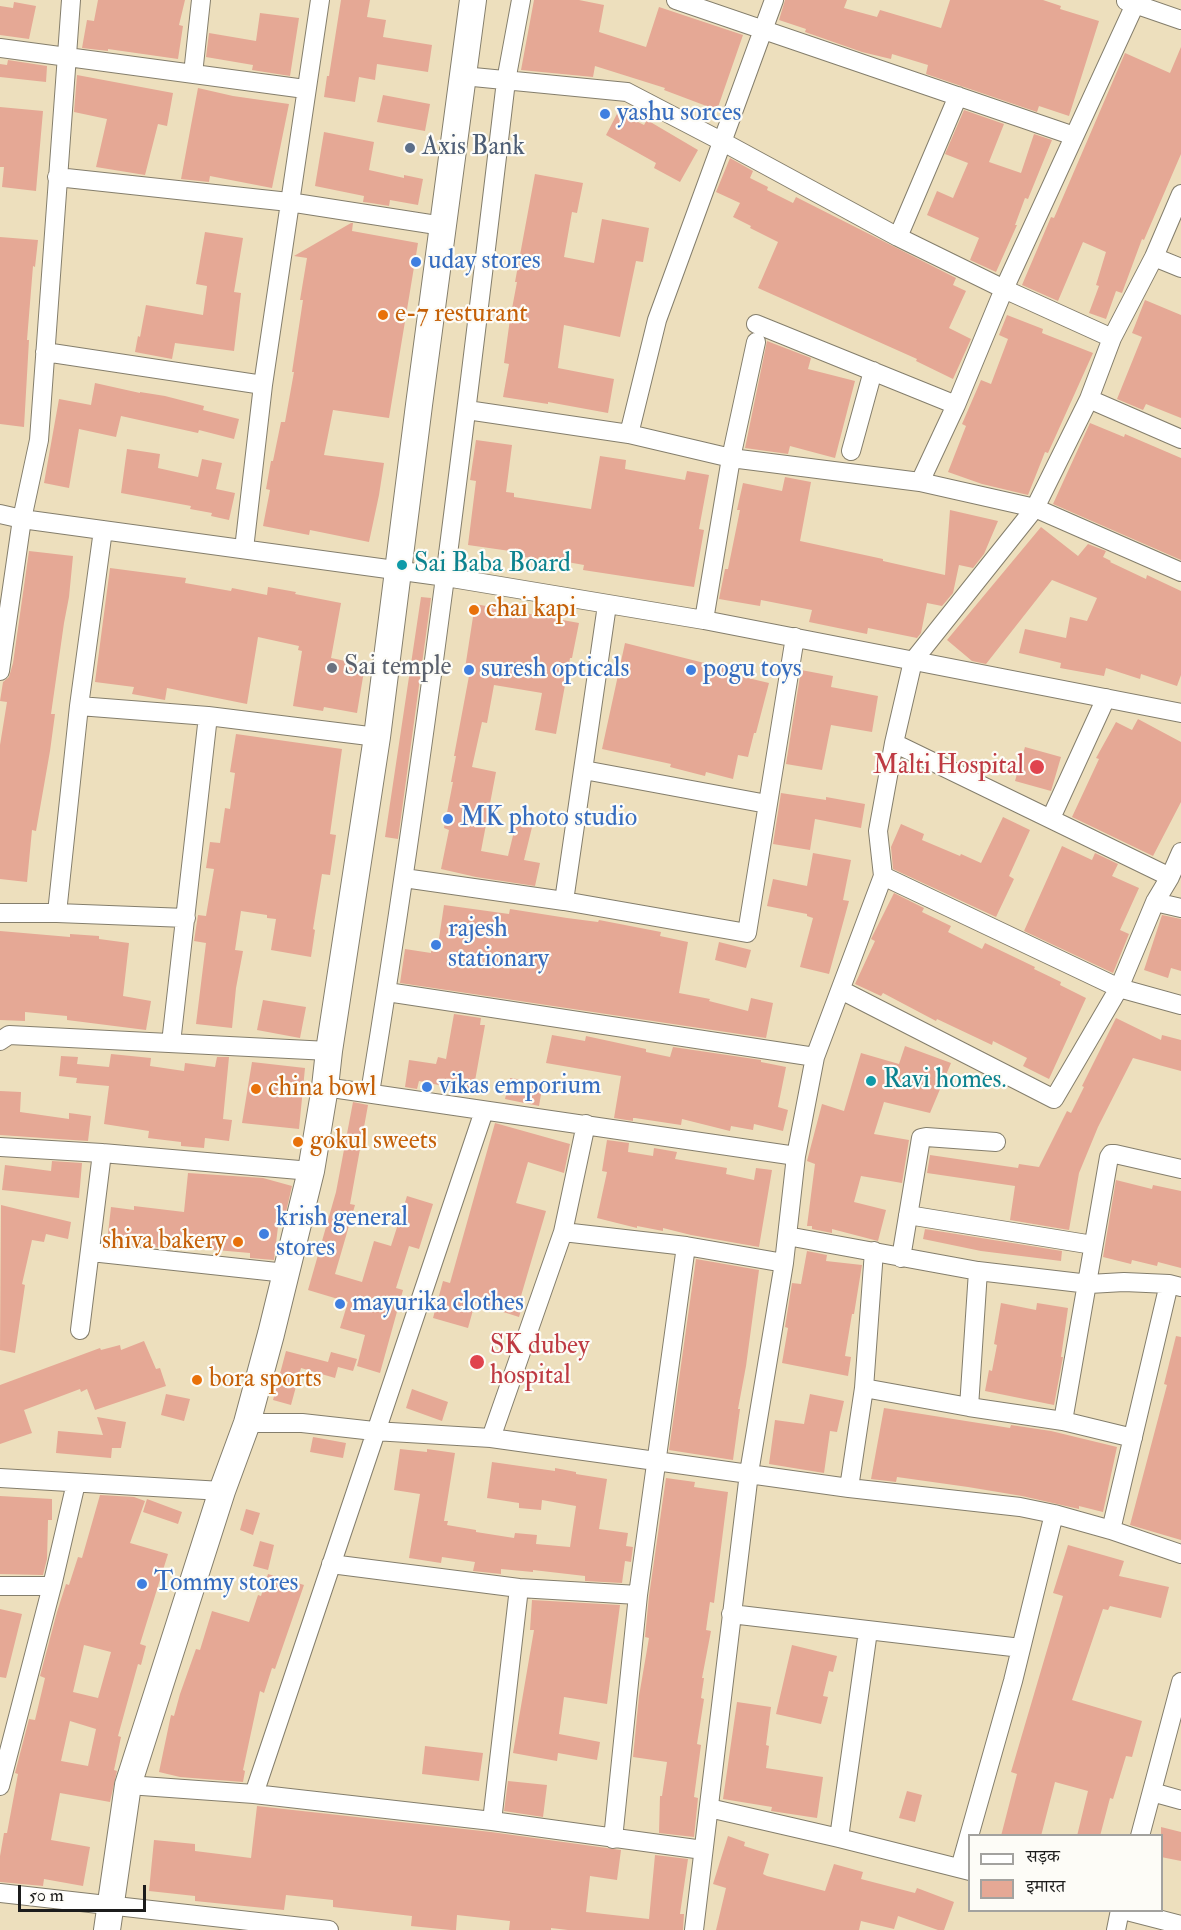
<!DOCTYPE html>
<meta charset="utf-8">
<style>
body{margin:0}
#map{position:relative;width:1181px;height:1930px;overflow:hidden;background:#eddfbd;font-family:"IM FELL Double Pica","Noto Serif Devanagari",serif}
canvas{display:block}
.legend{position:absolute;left:968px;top:1834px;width:195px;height:78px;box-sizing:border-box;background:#fdfcf7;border:2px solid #a3a29f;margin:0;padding:8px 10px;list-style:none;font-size:18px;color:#1c1c1c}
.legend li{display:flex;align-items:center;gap:12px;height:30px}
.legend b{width:30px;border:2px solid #a3a29f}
.scale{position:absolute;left:18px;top:1885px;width:128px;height:27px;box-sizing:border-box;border:3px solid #1c1c1c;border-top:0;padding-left:8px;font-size:18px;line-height:21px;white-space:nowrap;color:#1c1c1c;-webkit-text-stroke:4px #fdfcf7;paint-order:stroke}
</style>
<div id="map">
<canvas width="1181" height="1930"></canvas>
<ul class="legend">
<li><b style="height:8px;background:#fff"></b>सड़क</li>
<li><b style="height:16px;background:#e5a895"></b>इमारत</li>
</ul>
<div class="scale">50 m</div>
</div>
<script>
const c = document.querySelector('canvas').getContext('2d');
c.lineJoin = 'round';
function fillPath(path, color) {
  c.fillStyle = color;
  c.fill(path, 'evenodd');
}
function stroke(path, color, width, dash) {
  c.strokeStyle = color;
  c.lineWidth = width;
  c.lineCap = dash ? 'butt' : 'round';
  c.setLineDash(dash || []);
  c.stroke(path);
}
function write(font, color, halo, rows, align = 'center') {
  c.font = font + ' "IM FELL Double Pica",serif';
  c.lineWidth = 4.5;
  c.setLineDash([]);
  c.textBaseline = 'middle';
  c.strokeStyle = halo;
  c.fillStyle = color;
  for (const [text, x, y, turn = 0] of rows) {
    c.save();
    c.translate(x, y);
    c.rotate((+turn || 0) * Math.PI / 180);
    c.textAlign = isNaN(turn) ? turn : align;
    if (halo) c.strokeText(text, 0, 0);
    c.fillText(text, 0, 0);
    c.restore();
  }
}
const building = new Path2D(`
 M98,0h87l-6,25 4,1 -5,33 -70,-10v2l-26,-3 5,-28 7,1z
 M341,0h29l-3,17 19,3 -3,17 49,8 -4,27 -51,-8 -2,16 -16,-3 -4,25 -31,-5 3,-21h2z
 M534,0h45l25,5 -5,27 47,15 13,-40 84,28 -26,75 -53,-20 1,-2 -70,-22 -2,11 -72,-7z
 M785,0h62l-3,8 33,9 3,-7 61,18 9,-28h93l18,6 -1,3 39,12 -30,95 -30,-10 -2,6 -111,-38 2,-9 -36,-11 -1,5 -29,-7 -57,-20 1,-3 -27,-9z
 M14,2l22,4 -7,33 -29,-4v-29l13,2z
 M260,13l39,5 -9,58 -38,-6 1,-5 -47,-8 3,-24 47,8z
 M1181,47v107l-37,86 -2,-1 -20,54 -6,-2 -10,28 -17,-6 10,-27 -3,-1 10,-33 -23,-10 -25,59 -36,-16 29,-68 3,1 71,-165 45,20z
 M8,60l39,6 -1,16 -46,-5v-13l7,1z
 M77,75l96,18 -6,33 -9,-2 -13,51 -49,-8 11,-48 -33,-7z
 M198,88l35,8 56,8 -17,84 -62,-12 -1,6 -28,-3z
 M383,95l47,9 -5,27 -48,-9z
 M0,107l43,4 -7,80 -34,-4 2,-20h-4z
 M964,110l40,14 -15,38 32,11 13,-39 18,6 -24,59 -3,-1 -10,27h2l-21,47 -26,-12 9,-22 -52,-23 10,-24 16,7 15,-35 -23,-9z
 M618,112l26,13 3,-5 51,30 -18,32 -26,-14 2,-5 -50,-28z
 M324,132l50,10 -5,28 35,8v-3l19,4 -5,26 -28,-5 -1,6 -18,-3 -8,-1 1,-6 -49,-10z
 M730,158l23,13 -3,7 18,9 -1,3 26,13 3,-6 160,81 -3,7 13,6 -17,37 22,11 -18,40 -37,-18 1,-2 -159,-71 20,-46 -28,-14 1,-2 -18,-9 7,-14 -24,-11z
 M535,174l48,9 -6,30 -5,-1 -8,45 30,6 8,-44 47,9 -6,34 -7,-1 -16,76 -56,-12 -6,43 56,11 -6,34 -60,-11v2l-45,-7 6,-33 -5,-1 6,-44 7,-37h-2z
 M351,223h2l-1,8 66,12 -29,175 -56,-8 -9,45 60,8 -5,32 -10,47 -59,-12 -1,5 -46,-9 7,-36 -4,-1 5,-28h2l8,-39h4l9,-50h-2l11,-72h-3l7,-42 -13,-2z
 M205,232l38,6 -9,54 7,1 -7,58 -59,-8 -3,16 -37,-7 3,-16 2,1 6,-32 57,10 4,-29 -11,-2z
 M0,237l38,3 -3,27 -2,-1 -6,74h2l-5,87 -24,-3z
 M1145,300l36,15v103l-35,-14 -3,6 -26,-11 25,-62 -10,-4z
 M1007,315l36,14 -1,4 51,20 -45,100 -3,-1 -17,43 -46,-11 -34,-12 18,-46 -4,-2 19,-44 10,4 17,-45 -9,-4z
 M767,341l44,17 -3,11 47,12 -20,77 -45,-12 -2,8 -43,-6z
 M95,383l45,10v-1l25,4 39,10 -1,4 36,9 -5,20 -35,-9 -1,3 -77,-17 -5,21 -37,-8 -10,59 -25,-5 15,-84 32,6z
 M1090,423l34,14 1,-3 56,24v102l-128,-56z
 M476,440l36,5 -6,47 8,1v4l77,12 9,-53 26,4 -1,9 60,11 2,-9 22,4 -10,54 5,1 -10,57 -111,-17 1,-5 -45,-8 -1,2 -28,-4v-4l-42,-6 8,-64 -6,-1z
 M127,449l33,5 -2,14 40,9 4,-18 20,4 -6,26 19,4 -6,27 -18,-4 1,-3 -22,-4 1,-3 -70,-13z
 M785,477l26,5 -11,59 83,18v2l62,14 5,-65 48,11 -14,33 -11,14 -14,-3 -6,28 -11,13 -15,-3 -6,30 -4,5 -49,-10 -1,6 -58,-12 3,-12 -51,-10 -1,6 -41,-7 6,-30h3l12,-59h-3l6,-27 39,8z
 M1041,527l37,29 10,-12 18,7 -3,6 8,4 -1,1 36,17 1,-4 34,16v84l-4,11 -36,-12 -1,5 -34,-11 -2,8 -44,-8 1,-5 -42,-10 6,-24 41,9 4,-21 17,4 10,-23 -45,-18 -66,84 -14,-3 -25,-21z
 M29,551l44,5 -4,41 -5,26 -13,91h4l-5,37 -14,80 -4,-1 -5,52 -27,-3v-134l7,-43 -7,-1 3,-19 6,-5 4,-14z
 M110,568l76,10 -1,5 46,8 1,-3 35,7 1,-8 28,5 -1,2 46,9 -10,55 34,7 -8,48 -33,-6 -1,4 -30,-5 9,-55 -4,-1 1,-4 -41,-9 -11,67 -80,-16 -2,12 -33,-6 2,-7 -39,-5z
 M421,597l10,1 -33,241 -13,-2z
 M475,604l104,19 -7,35h-2l-14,76 -21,-4 7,-37 -48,-8 -7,38 -5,-1 -10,45 24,5 -15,79 27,5 9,-37 16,4 -9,37 16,3 -5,23 -59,-9 -35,-8 8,-39 -5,-2 9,-46h-2l5,-26h-2l15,-80 -5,-1z
 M625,643l107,27 -1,4 38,9 -13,50h-2l-6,24 -10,-2 -5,24 -27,-7 -1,4 -35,-9 1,-3 -69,-15z
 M801,670l32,6 -2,11 47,9 -6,36 -41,-7 -9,45 -36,-6z
 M1138,719l43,23v60l-28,54 -81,-39 27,-58 -3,-1 20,-36 16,8z
 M236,734l106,15 -12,85 6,1 -6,40 -8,-1 -9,55 2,1 -4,27 -40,-7 5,-31 -9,-1v-3l-26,-4 -6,39 8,1 -7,37 -4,40 -36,-4 10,-81 -12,-2 4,-26 8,1 8,-47 -8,-1 4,-26 10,1 5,-35 5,1 5,-36 -5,-1z
 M1025,747l36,10 -10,34 -36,-10z
 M781,793l45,7v-3l39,7 -4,24 -46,-9 -5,31 -37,-6z
 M1003,817l27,13 -21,46 5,3 -18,38 -103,-48 -2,-22 10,-23 23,10 -2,6 38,16 1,-2 20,9z
 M1062,846l30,14 3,-7 23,11 -6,12 27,12 -19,42 9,4 -16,39 -89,-42z
 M813,853l38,7 -8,40 6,1 -20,73 -29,-7 13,-49 -6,-2v-2l-40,-8 6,-27 34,7z
 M894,893l30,15 -2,4 29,14 -3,6 34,17 3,-6 50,24 -1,2 27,13 -1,3 26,13 -37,81 -26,-13 4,-8 -34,-17 -1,4 -55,-26 -1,2 -53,-28 -2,3 -26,-12 20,-43 -4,-2z
 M444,905l65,9 1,-5 57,9 31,4 1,-2 62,12 -1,4 28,6 -9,51 31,6 -1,2 39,10 3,-13 22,5 -7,35 -366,-55 5,-34 26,4v-2l6,1z
 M1162,915l19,4v52l-10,-3 -3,10 -24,-8z
 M0,931l70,6v-3l29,2v3l30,4 -6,53 28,5 -5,29 -79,-10v-4l-42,-4v9l-25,-1z
 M719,942l32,8 -5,18 -31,-8z
 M263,1000l43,7 -6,31 -43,-8z
 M454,1014l27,4 -1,7h5l-12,67 -54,-11 -2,8 -12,-2 4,-27 27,4 2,-7 8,2z
 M1116,1018l45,22 1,-5 19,5v31l-48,-13 -35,69 -19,46 -10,57 -59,-10 5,-34 -88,-13 3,-18 88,13 1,-4 20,3 28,-56 4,2 13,-26 -2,-1z
 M552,1035l33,6 1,-5 60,13v3l24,5 3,-10 88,13v2l25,5 -8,40 10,3 -5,21 -29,-7 -1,6 -22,-4 -1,5 -48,-12 -1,6 -46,-7h-2v3l-19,-3 7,-42 -75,-13z
 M905,1046l46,17 -21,50 -46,-11 -10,32 35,6 -7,43 -41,-7 -7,26 32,8 -8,31 -46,-12v4l-20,-4v-3h-5l8,-62 -8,-3 15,-57 22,7 17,-58 38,11z
 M111,1054l40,4 -1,8 34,5 1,-8 30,4 2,-10h12l-6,62 9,1 -3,21 -24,-3 -1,10 -23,-2v-4l-33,-4 1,-7 -45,-7 5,-38 -33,-3 1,-5 -18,-2 2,-20 17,1 -1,7 32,3z
 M252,1062l53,6 -6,61 -57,-6z
 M510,1078l33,5 -4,23 -34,-7z
 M0,1091l21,1 -1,20 49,7v-6l22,3 -3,25 -88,-6z
 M353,1102l15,3 -18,99 5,1 -20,69 27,8 12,-41 17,5 16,-50 26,8 -14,45 -10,-3 -13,42 7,2 -23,83 -23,-7 8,-31 -25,-7 8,-26 -40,-12 28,-98z
 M495,1123l75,21 -6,29 -36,-11 -12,41 30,8 -25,85 4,1 -6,20 -44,-14 -7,25 -35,-10 10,-37 7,2z
 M607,1140l22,3 -1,9 25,4 1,-8 23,4 -2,7 52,9 -1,6 28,6 2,-12 16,2 -13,77 -68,-12 -28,-7v3l-26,-5v2l-40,-10 10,-46 -5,-1z
 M52,1161l30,2 -3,35 -77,-8 3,-25 46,6z
 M188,1173l75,5 29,8 -6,26 -6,-2 -6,50 -24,-2v-5l-68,-6 -1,3 -74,-8 4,-35 23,3v-4l50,6z
 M1116,1180l36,9 1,-4 28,6v77l-23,-6 -1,4 -25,-6 -1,4 -28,-7z
 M1,1205l70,17 -3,17 -22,-5 -2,8 -12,-2 -10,44 3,1 -10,68 -15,-3z
 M925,1229l137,22 -1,10 -80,-10 -58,-12z
 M807,1251l20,4 -1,6 36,4 -8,49h-2l-7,42 6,1 -3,19 -66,-13 6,-35 -3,-1 7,-44 9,1z
 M696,1259l63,11 -13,96 -8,43h2l-7,51 -64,-10z
 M1001,1303l35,7 1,-7 31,5 -7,49h2l-9,48 -69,-14 4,-21 3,1 5,-26 -3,-1z
 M1176,1336l5,1v203l-51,-15 37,-140 -3,-1z
 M144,1341l12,28 4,-1 6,18 -71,24 -8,-21 -6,3 -1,-3 -56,21 8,23 -32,11v-59l100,-37 1,2 19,-5 1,5z
 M286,1351l42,11 3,-10 26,7 -4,12 -15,-4 -3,11 -34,-10 -10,37 -18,-5z
 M412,1389l36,13 -6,19 -36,-13z
 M166,1394l24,5 -6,22 -23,-6z
 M810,1394l34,7 -7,31 -7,-1 -6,42 -55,-9 6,-44 29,4z
 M884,1408l126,20 1,-3 40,6 66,16 -14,65 -24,-6v3l-57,-13 -54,-9 -71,-10 -1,5 -25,-3z
 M97,1417l29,5 -5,26h-9l-1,10 -55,-5 2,-22 45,4z
 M313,1437l33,6 -3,15 -33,-6z
 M400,1449l27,3v-3l28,4 -11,68h4l-1,4 29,5v2l38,6 1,-5 22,2 -1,9 34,3 6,-41 -34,-6 -1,10 -22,-2v-5l-32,-5 5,-36 63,9v-3l21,4v2l31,5 -8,50 29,4 -2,13 7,1 -2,15 -6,-1 -3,22 -37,-2v-5l-52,-6v2l-32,-3v5l-28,-3 2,-9 -33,-5 -1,6 -32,-5 11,-64 -26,-4z
 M666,1478l29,4 -1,5 34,5 -14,111 -4,-1 -4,28 5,1 -9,47h2l-3,20 3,1 -7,45 4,1 -7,52 4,1 -4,39 -35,-4 1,-37h2l5,-34 -34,-5 6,-61 10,-58 -4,-1 4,-41z
 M100,1495l34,2 11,4 -15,42 38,11 -28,90 6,2 -5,19 -3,-1 -20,72 3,1 -7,33 3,1 -7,31 -50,-9 -9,47 39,7 -7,39 -39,-7 -1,7 -43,-4v-26l4,-23h3l11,-59 -3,-1 14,-54 6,1 10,-42 -5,-2 17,-64 9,-28 3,1 9,-28 4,1zM84,1645l27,7 -13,46 -25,-6zM70,1721l26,8 -8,37 -27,-5z
 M0,1496l52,3v21h-4l-1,39 -4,16 -43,-1z
 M147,1499l35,13 -4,12 -35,-12z
 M246,1509l14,4 -7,22 -13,-5z
 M260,1541l14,4 -6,25 -15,-4z
 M1068,1545l56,16 -5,15 50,11 -8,31 -51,-12 -2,4 -5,-1 -31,91 70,21 -10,36 -6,-1 -13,43 -3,-1 -10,38h-23l11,-45 -33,-9 -14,54h-40l16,-62 -6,-2 52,-176 -10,-3z
 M268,1574l36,11 -29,84 -3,-1 -8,25 -4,-2 -17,79 2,1 -2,11 -63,-5 -21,-5 12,-57 3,1 6,-22 16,-45 4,1 12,-39 37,11 9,-27 3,1z
 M532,1600l88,5 -13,99 -43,-7 -5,37 41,8 -3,18 -39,-7 -1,8 -44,-8 21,-123h-4z
 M0,1609l22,5 -16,64 -6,-1z
 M792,1645l45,11 -4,16 -4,-1 -6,25 5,1 -7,27 -45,-10z
 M737,1702l34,5 -5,38 3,1 -3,22 57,9 -6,41 -46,-7 1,-4 -49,-8z
 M425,1746l58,7 -4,28 -57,-7z
 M508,1781l39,4 -4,32 -39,-6z
 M907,1791l15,4 -7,27 -16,-4z
 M257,1806l234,26 130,18 -4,30 -27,-4 -4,36 63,7 6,-64 33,4 -8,55h4l-1,16h-115l-17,-2v2h-42l1,-9 -53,-6 -1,15h-5l-40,-4 1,-10 -79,-9v-7l-47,-5 -2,15 -89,-9v-5l-46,-5 5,-51 41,4v7l56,7z
 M1161,1827l20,5v29l-20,-4z
 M728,1836l17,6 -1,4 25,8 -6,20 4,2 58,15 9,-27 29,8 -2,7 54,14 2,-5 37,14 -10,28h-6l-40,-14 -4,13 -33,-8 -2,9h-143l10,-42 -13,-4z`);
const street = new Path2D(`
 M676,0l398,136
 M1126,1l55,19
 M0,48l305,41
 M193,74l8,-74
 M463,76l164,16 96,50 175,95 106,52 108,49
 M57,177l232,25 154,24
 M898,237l60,-141
 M1154,257l27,11
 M756,324l200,81
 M45,352l218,33
 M1089,399l92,40
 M467,410l162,24 102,24 189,24 115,26 146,64
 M629,434l28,-114 117,-320
 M851,451l22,-80
 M920,482l36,-77 48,-116 133,-289
 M0,514l22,5 424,58 258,43 477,93
 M244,549l19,-164 57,-385
 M704,620l27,-162 25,-116
 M0,671l22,-152 17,-79 32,-440
 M79,706l129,10 169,21
 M894,743l276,134
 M584,770l183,34
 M1051,818l55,-120
 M883,876l236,112 62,17
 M404,878l160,23 183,32 48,-296
 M564,901l43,-296
 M1155,902l26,6
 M0,913h57l129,5
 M57,913l22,-207 24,-176
 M841,990l213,109 65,-111 36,-86 15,-25 11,-25
 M387,992l428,65
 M0,1041l9,-6 320,16
 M171,1043l37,-327
 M325,1087l471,69
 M370,1093c55,-336 96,-674 136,-1012l15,-81
 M0,1147l102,6 209,18
 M908,1215l185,30
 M563,1232l123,14 98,17
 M787,1236l191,35 111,13 35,-2 45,2 12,3
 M91,1252l195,21
 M901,1258l20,-120 5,-1 70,5
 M80,1330l22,-177
 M864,1388l105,19 94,14 70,17
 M969,1407l9,-136
 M1063,1421l46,-264 2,-3h4l66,15
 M247,1423h55l72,8 117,7 358,50 171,19 34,7 57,16 70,24
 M491,1438l72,-206 23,-108
 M0,1478l222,13
 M849,1488l15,-100 10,-137
 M1111,1530l58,-246
 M331,1564l188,24 119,7
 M0,1586h52
 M731,1614l290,34
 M128,1785l126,9 238,27 211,29
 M0,1786l52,-200 24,-103
 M1152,1792l29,8
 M254,1794l230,-683
 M709,1808l130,30 131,33
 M492,1821l27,-233
 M1140,1836l41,-154
 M839,1838l29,-207
 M613,1839l25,-244 48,-349
 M960,1868l53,-187 41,-167
 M0,1893l329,37
 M1123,1910l58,15
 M694,1930l55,-457 35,-210 12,-107 19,-99 68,-181 -5,-45 16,-88 19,-82 122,-153 54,-109 23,-61 42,-81 27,-63
 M1116,1930l4,-20`);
const secondary = new Path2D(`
 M107,1930l21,-145 94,-294 25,-68 24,-89 40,-163 14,-84 4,-36 48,-314 42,-332 54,-405`);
const markers = [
 [605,114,6,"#3f7fe0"],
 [410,148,6,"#5c6f8a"],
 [416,262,6,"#3f7fe0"],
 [383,315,6,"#e8710a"],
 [402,565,6,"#0f9aa8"],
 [474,610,6,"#e8710a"],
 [332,668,6,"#6b7280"],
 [469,670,6,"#3f7fe0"],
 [691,670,6,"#3f7fe0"],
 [1037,767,8,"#e0444e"],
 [448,819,6,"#3f7fe0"],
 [436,945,6,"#3f7fe0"],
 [871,1081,6,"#0f9aa8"],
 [427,1087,6,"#3f7fe0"],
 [256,1089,6,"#e8710a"],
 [298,1142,6,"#e8710a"],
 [264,1234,6,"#3f7fe0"],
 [238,1242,6,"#e8710a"],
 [340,1304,6,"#3f7fe0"],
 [477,1362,8,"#e0444e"],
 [197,1380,6,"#e8710a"],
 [142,1584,6,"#3f7fe0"]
];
const shopNames = [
 ["yashu sorces",617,114],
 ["uday stores",428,262],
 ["suresh opticals",481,670],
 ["pogu toys",703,670],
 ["MK photo studio",460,819],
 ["rajesh",448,930],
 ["stationary",448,960],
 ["vikas emporium",439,1087],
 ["krish general",276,1219],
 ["stores",276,1249],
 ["mayurika clothes",352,1304],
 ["Tommy stores",154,1584]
];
const serviceNames = [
 ["Axis Bank",422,148]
];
const foodNames = [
 ["e-7 resturant",395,315],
 ["chai kapi",486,610],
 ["china bowl",268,1089],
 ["gokul sweets",310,1142],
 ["shiva bakery",226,1242,"right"],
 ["bora sports",209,1380]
];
const cultureNames = [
 ["Sai Baba Board",414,565],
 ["Ravi homes.",883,1081]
];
const worshipNames = [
 ["Sai temple",344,668]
];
const healthNames = [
 ["Malti Hospital",1024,767],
 ["SK dubey",490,1347,"left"],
 ["hospital",490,1377,"left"]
];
fillPath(building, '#e5a895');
stroke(street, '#847e6c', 20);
stroke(secondary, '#847e6c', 28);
stroke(street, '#fff', 18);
stroke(secondary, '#fff', 26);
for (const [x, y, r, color] of markers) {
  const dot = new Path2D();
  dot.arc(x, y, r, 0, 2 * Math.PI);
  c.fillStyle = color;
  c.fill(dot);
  stroke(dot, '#fdfcf7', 2);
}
write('26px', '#366cbe', '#fdfcf7', shopNames, 'left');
write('26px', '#4e5e75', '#fdfcf7', serviceNames, 'left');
write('26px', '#c56008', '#fdfcf7', foodNames, 'left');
write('26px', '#0d838f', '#fdfcf7', cultureNames, 'left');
write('26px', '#5b616d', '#fdfcf7', worshipNames, 'left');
write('26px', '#be3a42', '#fdfcf7', healthNames, 'right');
</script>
